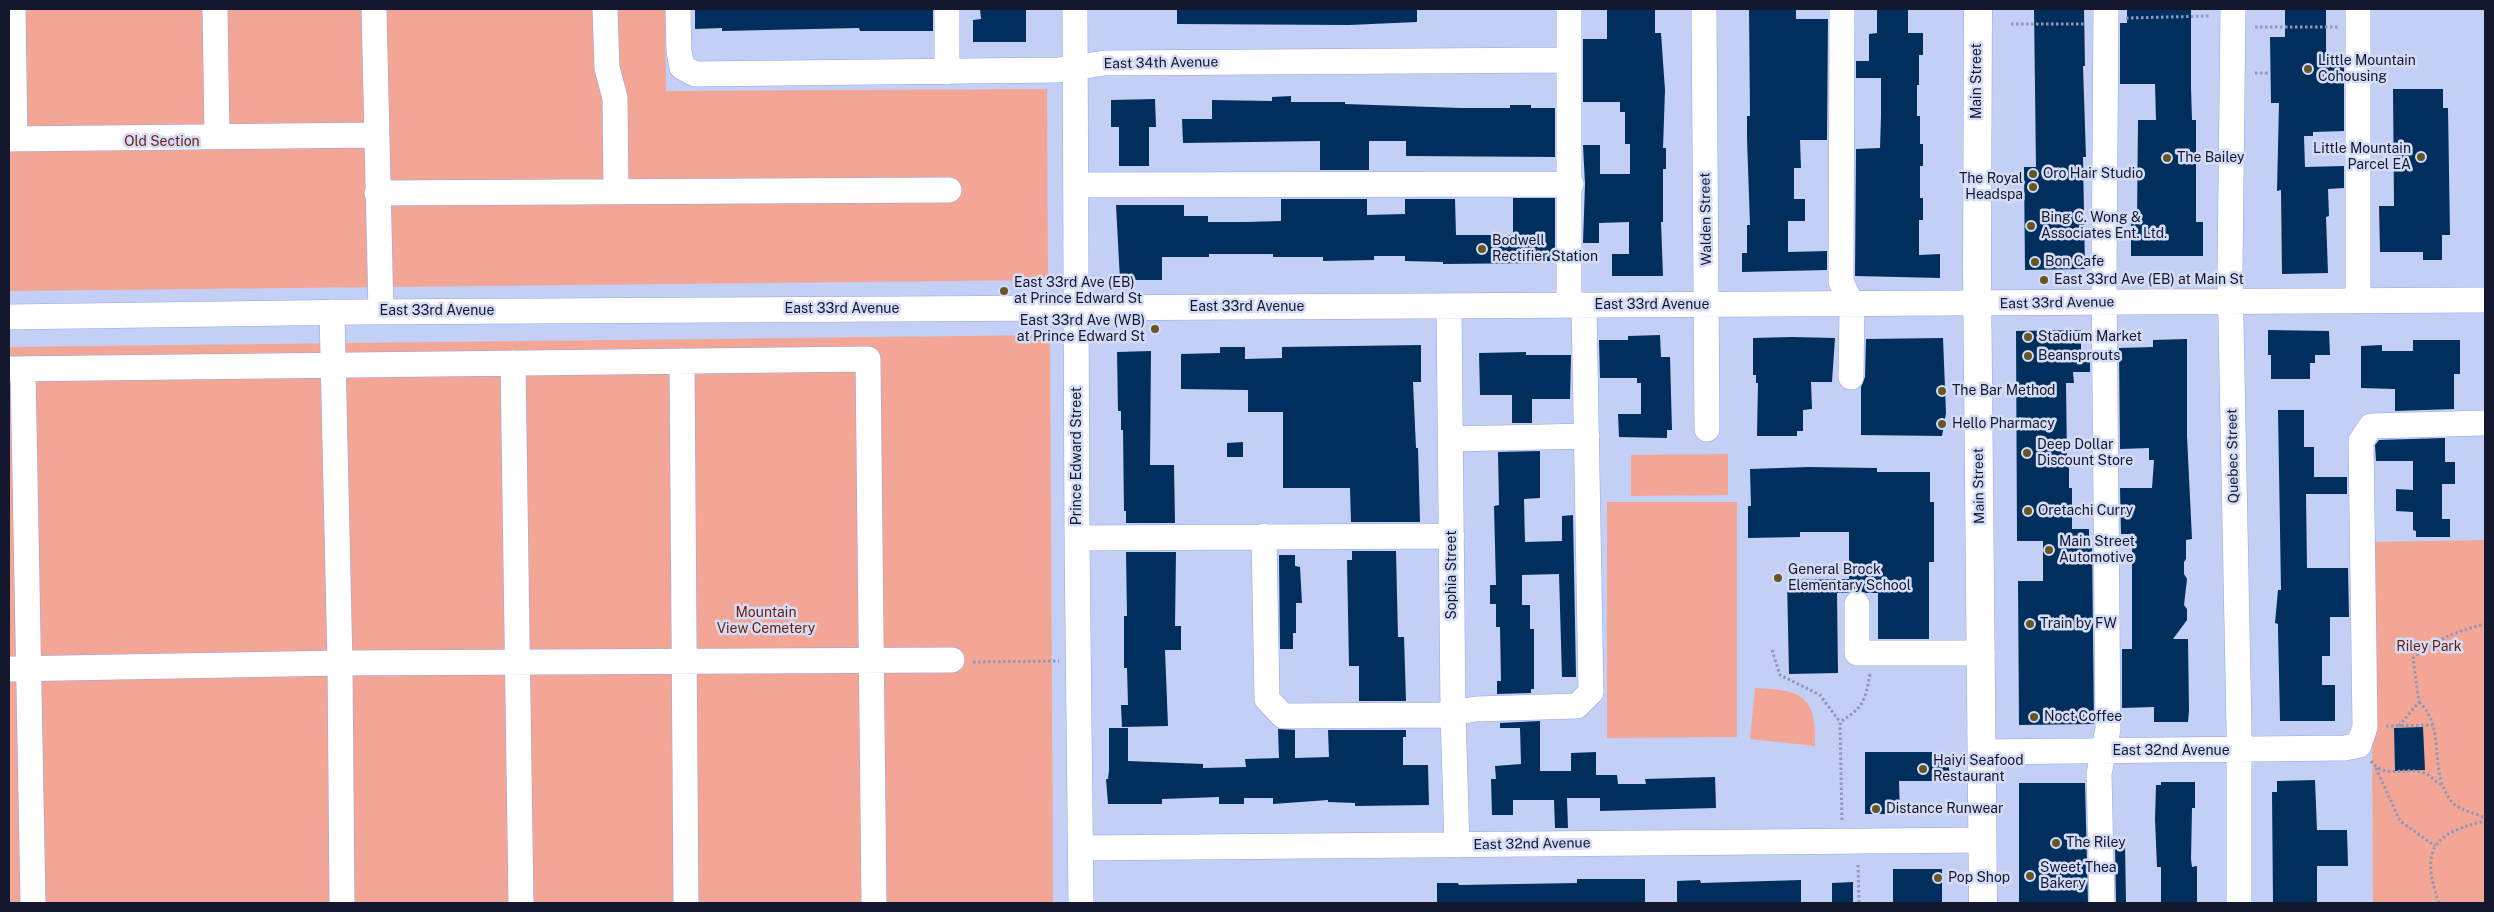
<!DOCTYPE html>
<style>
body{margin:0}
#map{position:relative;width:2494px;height:912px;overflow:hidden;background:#c4cff5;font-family:"Public Sans",sans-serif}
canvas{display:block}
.frame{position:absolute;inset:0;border:10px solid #13182f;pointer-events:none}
</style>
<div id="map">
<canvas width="2494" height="912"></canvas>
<div class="frame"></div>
</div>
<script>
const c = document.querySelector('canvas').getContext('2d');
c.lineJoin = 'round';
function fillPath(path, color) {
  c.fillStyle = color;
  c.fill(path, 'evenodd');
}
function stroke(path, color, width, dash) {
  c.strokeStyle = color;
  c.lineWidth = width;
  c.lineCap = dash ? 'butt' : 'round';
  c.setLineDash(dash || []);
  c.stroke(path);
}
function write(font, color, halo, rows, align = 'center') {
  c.font = font + ' "Public Sans",sans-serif';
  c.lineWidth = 5;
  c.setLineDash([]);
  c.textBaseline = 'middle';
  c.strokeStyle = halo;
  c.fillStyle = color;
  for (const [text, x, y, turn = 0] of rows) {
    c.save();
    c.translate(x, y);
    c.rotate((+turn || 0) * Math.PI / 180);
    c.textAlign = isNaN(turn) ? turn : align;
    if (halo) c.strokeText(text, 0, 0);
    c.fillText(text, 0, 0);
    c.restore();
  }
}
const green = new Path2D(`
 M9,9h656l1,82 381,-2 1,191 -1039,11z
 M1050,335l3,568h-1044v-556z
 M1728,454v41l-97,1v-41z
 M1607,502h130v235l-130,1z
 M2485,540v363h-112l-2,-361z
 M1755,688c46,2 62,7 60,58l-65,-7z`);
const building = new Path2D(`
 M695,9h238v22h-73l-1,-3 -137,3v-3l-27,1z
 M980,9h46v33h-53v-22l8,-1z
 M1177,9h240v13l-68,3 -172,-1z
 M1607,9h48v24h6l4,57 -2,58h3v21h-3v53h-2l2,54h-51v-22h17v-32l-30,1v20h-16l2,-59 -2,-39h17v29h30v-30h-5v-32h-5v-10h-37v-63h24z
 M1749,9h47v10h32l-1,121h-27l1,28h-7v31h11v22h-17v31l39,-1v19l-85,2v-19h5v-28h3l-3,-86v-23h3z
 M1877,9h31v24h15v22h-4v30h-2v31h3v28h3v22h-3v32h3v22h-4v35l21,-1v24l-85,-2 1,-127 24,-1 1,-32v-38h-25v-17h13v-27l8,-1z
 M2034,9h50l1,57h-2l3,91h-3l2,112 -60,1 -1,-103h12z
 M2127,9h64v79l1,32h4v102h7v34h-72v-33h6l1,-103h18l-1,-36h-35v-61h7z
 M2285,9h41v56h18v66l-31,1v4h-9l1,31 39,-1v22l-16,1 1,27 -3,1 2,56 -46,1 -1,-84 -4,1 2,-88h-8l-1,-66h15z
 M2393,89h50v19h5l2,127h-8v25h-19v-8h-43l-1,-46h15z
 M1291,96v6h54v2l116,4h49v-3h21v3h24v49l-149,-1v-15h-37v29h-49v-29l-137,2 -1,-24h30v-19l60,1v-4z
 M1155,99l1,28h-7v39h-30v-39h-8v-27z
 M1513,198h42v63h-9v2l-103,1v-2l-38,-1v-5h-31v4l-51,1v-4h-50v-3h-64v3h-47v23h-42l-4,-75h68v11h24v6h38l35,-1v-22h86v16l38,-1v-15h50l1,36h57z
 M2081,330v23h9v19h-17l1,11h-8l1,79h2v26h3v41h17v12h3l2,183 -75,1 -1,-144h25v-40h-26l-1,-210z
 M2268,330l61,1 1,24h-15v8h-5v16h-39v-24h-3z
 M1660,335l1,22h9l2,73h-5v8l-48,-1 -1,-23h23v-31h-4v-5h-37l-1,-38h29v-4z
 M1792,337l43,1 -3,44h-21l1,27 -9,1v21h-6v5h-40l1,-53h-2v-8h-3v-37z
 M1943,338l3,75 -4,23 -81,-1v-48l4,-10 1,-38z
 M2187,339v97l5,103 -6,1v19l-2,3v12l3,5 -3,26 3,4v11l-14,19h15l1,72 -1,11h-34v-15l-32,1v-59h10v-115h-11l-1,-46h32l2,-28h-5v-12l-29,1 -1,-101 34,-1v-7z
 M2413,340h47v34h-6v35l-59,2v-22l-34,-1v-42l21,-1v6h31z
 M1421,345v37h-8l3,66h2l2,74h-69l-1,-34h-67v-76h-35v-22l-67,-1v-35l39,-1v-6h25v12l37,-1v-11z
 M1151,351l-1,114h24l1,58h-49v-12h-2l-1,-81h-2v-19h-3l-1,-59z
 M1526,352v3h45l-1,44h-38v24h-20v-28h-32l-1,-42z
 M2278,410h26v37h10v30h33v17h-41l1,74h41l1,49h-19v39h-8v29h13v36h-55l-2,-92v-5l-3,-1 3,-33h3z
 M2445,438v24h10v22h-13v35h8v18h-34v-6l-3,-1v-18l-17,-1v-22l17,1v-29h-37l-1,-16 4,-5z
 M1243,442v15h-16v-14z
 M1540,451v47l-16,1 1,43 37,-1v-25l11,-1 3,162h-14l-3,-103 -37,1v30h8v24h4v60h-3v4l-34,1v-13h4l-1,-54h-4v-23h-6v-19h6l-2,-79 5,-1 -1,-53z
 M1808,467l69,1v4h53v30h4v60h-5v77h-51v-46h-12l-9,-3 -9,3h-11l1,80 -49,1 -2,-94 62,-1v-47h-49v5l-52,1v-32h3l-1,-37z
 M1352,551h44l2,86h6l2,64h-47v-35h-10l-2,-106h5z
 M1126,552h50l-1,74h6v24h-16l3,76 -46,1 -1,-22h7l-1,-37h-3v-52h3z
 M1279,555h16v11l5,1 2,36h-6v30h-3v16h-13z
 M1540,721v50h31v-18l25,-1v23h21l1,9h28l-1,-5 70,-2 1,31 -116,3v-13h-33l1,30h-13l-1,-28h-41v15h-21l-1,-36h5l-1,-13 26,-2 -1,-36h-20v-5z
 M2423,727l2,43 -30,1 -1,-43z
 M1109,728h19v33l75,3v4l43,-1 -1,-8 34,-1 -1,-29 17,1v28l34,-1 -1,-27h78v7h-3v28h25l1,40 -74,1v-3l-27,-1v-2l-55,4v-6h-29v6h-25v-7l-57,2v5h-54l-2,-25h2l1,-9z
 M1865,752h67v3h17v26h-50l1,33h-35z
 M2315,780l2,50h30l1,36h-31v37h-44l-1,-111h5v-11z
 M2161,782h34v26h-3l-1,51 1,8 5,-1v37h-36v-36h-4l-2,-48 1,-34h5z
 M2019,783h66l3,120h-69z
 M2115,845h10l1,58h-10z
 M1893,869h49v34h-49z
 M1577,879h68v24h-208v-20h21l1,2 118,-2z
 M1700,880l1,3 100,-3v23h-124v-22z
 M1853,882v21h-21v-20z`);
const path = new Path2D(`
 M2126,18l84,-2
 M2011,24h74
 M2255,27h83
 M2255,73h15
 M1772,650l8,25 40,20 20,27
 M973,662l86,-1
 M2419,702c29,26 7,74 35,102 8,7 22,9 31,14
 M2386,726l46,-1
 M2399,726l20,-24 -6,-44c22,-18 44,-27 72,-34
 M2371,761c14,19 34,5 53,12 6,2 12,9 17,12
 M2376,768l24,53 35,25
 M1842,820l-2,-98c24,-15 25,-21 30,-48
 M1858,865l1,38
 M2439,903c-19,-53 -6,-70 46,-82`);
const minor = new Path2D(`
 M13,9l2,130
 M215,9l2,126
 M374,9l7,303
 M605,9l2,59 8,30 1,93
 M678,9l1,42 3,16 13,7 363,-4 47,-7 464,-3
 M947,9v63
 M1075,9l2,529 4,365
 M1569,9v296
 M1704,9l3,420
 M1842,9l-1,273 11,22 -1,73
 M2233,9l-3,262 9,457v175
 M2358,9v291
 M9,139l367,-4
 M1076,185l495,-1
 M377,193l572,-3
 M1449,306l4,406 4,133
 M332,312l8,351 2,240
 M9,317l352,-5 2124,-12
 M682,361l4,542
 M513,363l8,540
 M9,369l859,-10 6,544
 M23,369l10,534
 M1451,439l136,-3
 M1264,536l3,163 16,17 158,-1 35,-6 101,-3 14,-14 -7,-387
 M1077,538l375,-2
 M1857,604v49h125
 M9,669l331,-6 612,-3
 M1982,752l363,-4 14,-3 6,-18 -4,-286 10,-15 114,-3
 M1082,848l901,-8
 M2102,903l-3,-129 9,-45 -4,-449 2,-271`);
const major = new Path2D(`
 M1978,9l-1,261 6,633`);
const markers = [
 [2308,69,5,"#655623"],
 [2421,157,5,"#655623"],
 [2167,158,5,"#655623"],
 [2033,174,5,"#655623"],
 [2033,187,5,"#655623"],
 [2031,226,5,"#655623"],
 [1482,249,5,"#655623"],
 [2035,262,5,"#655623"],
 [2044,280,5,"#655623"],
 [1004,291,5,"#655623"],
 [1155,329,5,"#655623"],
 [2028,337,5,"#655623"],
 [2028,356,5,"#655623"],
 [1942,391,5,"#655623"],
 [1942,424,5,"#655623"],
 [2027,453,5,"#655623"],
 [2028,511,5,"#655623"],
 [2049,550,5,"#655623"],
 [1778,578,5,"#655623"],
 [2030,624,5,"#655623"],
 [2034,717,5,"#655623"],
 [1923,769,5,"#655623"],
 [1876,809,5,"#655623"],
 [2056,843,5,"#655623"],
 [2030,876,5,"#655623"],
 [1938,878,5,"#655623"]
];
const poiNames = [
 ["Little Mountain",2318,61],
 ["Cohousing",2318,77],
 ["Little Mountain",2411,149,"right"],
 ["Parcel EA",2411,165,"right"],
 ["The Bailey",2177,158],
 ["Oro Hair Studio",2043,174],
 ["The Royal",2023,179,"right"],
 ["Headspa",2023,195,"right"],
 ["Bing C. Wong &",2041,218],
 ["Associates Ent. Ltd.",2041,234],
 ["Bodwell",1492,241],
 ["Rectifier Station",1492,257],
 ["Bon Cafe",2045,262],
 ["East 33rd Ave (EB) at Main St",2054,280],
 ["East 33rd Ave (EB)",1014,283],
 ["at Prince Edward St",1014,299],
 ["East 33rd Ave (WB)",1145,321,"right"],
 ["at Prince Edward St",1145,337,"right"],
 ["Stadium Market",2038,337],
 ["Beansprouts",2038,356],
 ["The Bar Method",1952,391],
 ["Hello Pharmacy",1952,424],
 ["Deep Dollar",2037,445],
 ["Discount Store",2037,461],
 ["Oretachi Curry",2038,511],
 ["Main Street",2059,542],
 ["Automotive",2059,558],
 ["General Brock",1788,570],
 ["Elementary School",1788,586],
 ["Train by FW",2040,624],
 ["Noct Coffee",2044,717],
 ["Haiyi Seafood",1933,761],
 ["Restaurant",1933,777],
 ["Distance Runwear",1886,809],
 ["The Riley",2066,843],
 ["Sweet Thea",2040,868],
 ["Bakery",2040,884],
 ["Pop Shop",1948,878]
];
const streetNames = [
 ["East 34th Avenue",1161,63,-1],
 ["Main Street",1977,81,-90],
 ["Walden Street",1706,219,-91],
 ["East 33rd Avenue",2057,303,-1],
 ["East 33rd Avenue",1652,305],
 ["East 33rd Avenue",1247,307],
 ["East 33rd Avenue",842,309],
 ["East 33rd Avenue",437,311],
 ["Prince Edward Street",1077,456,-90],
 ["Quebec Street",2233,456,-91],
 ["Main Street",1979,486,-91],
 ["Sophia Street",1452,575,-90],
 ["East 32nd Avenue",2171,751],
 ["East 32nd Avenue",1532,844,-1]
];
const parkNames = [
 ["Old Section",162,142],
 ["Mountain",766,613],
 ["View Cemetery",766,629],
 ["Riley Park",2429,647]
];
fillPath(green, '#f3a695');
fillPath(building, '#002f5e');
stroke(minor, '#95a5e2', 26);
stroke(major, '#95a5e2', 29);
stroke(path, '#8f98b9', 3, [2.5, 2.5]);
stroke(minor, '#fff', 25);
stroke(major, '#fff', 28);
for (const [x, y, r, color] of markers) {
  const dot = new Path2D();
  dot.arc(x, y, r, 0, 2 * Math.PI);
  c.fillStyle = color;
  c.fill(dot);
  stroke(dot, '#d5dcf6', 2);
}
write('14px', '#13182f', '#d5dcf6', poiNames, 'left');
write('14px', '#13182f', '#d5dcf6', streetNames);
write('14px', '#6c1c0c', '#d5dcf6', parkNames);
</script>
